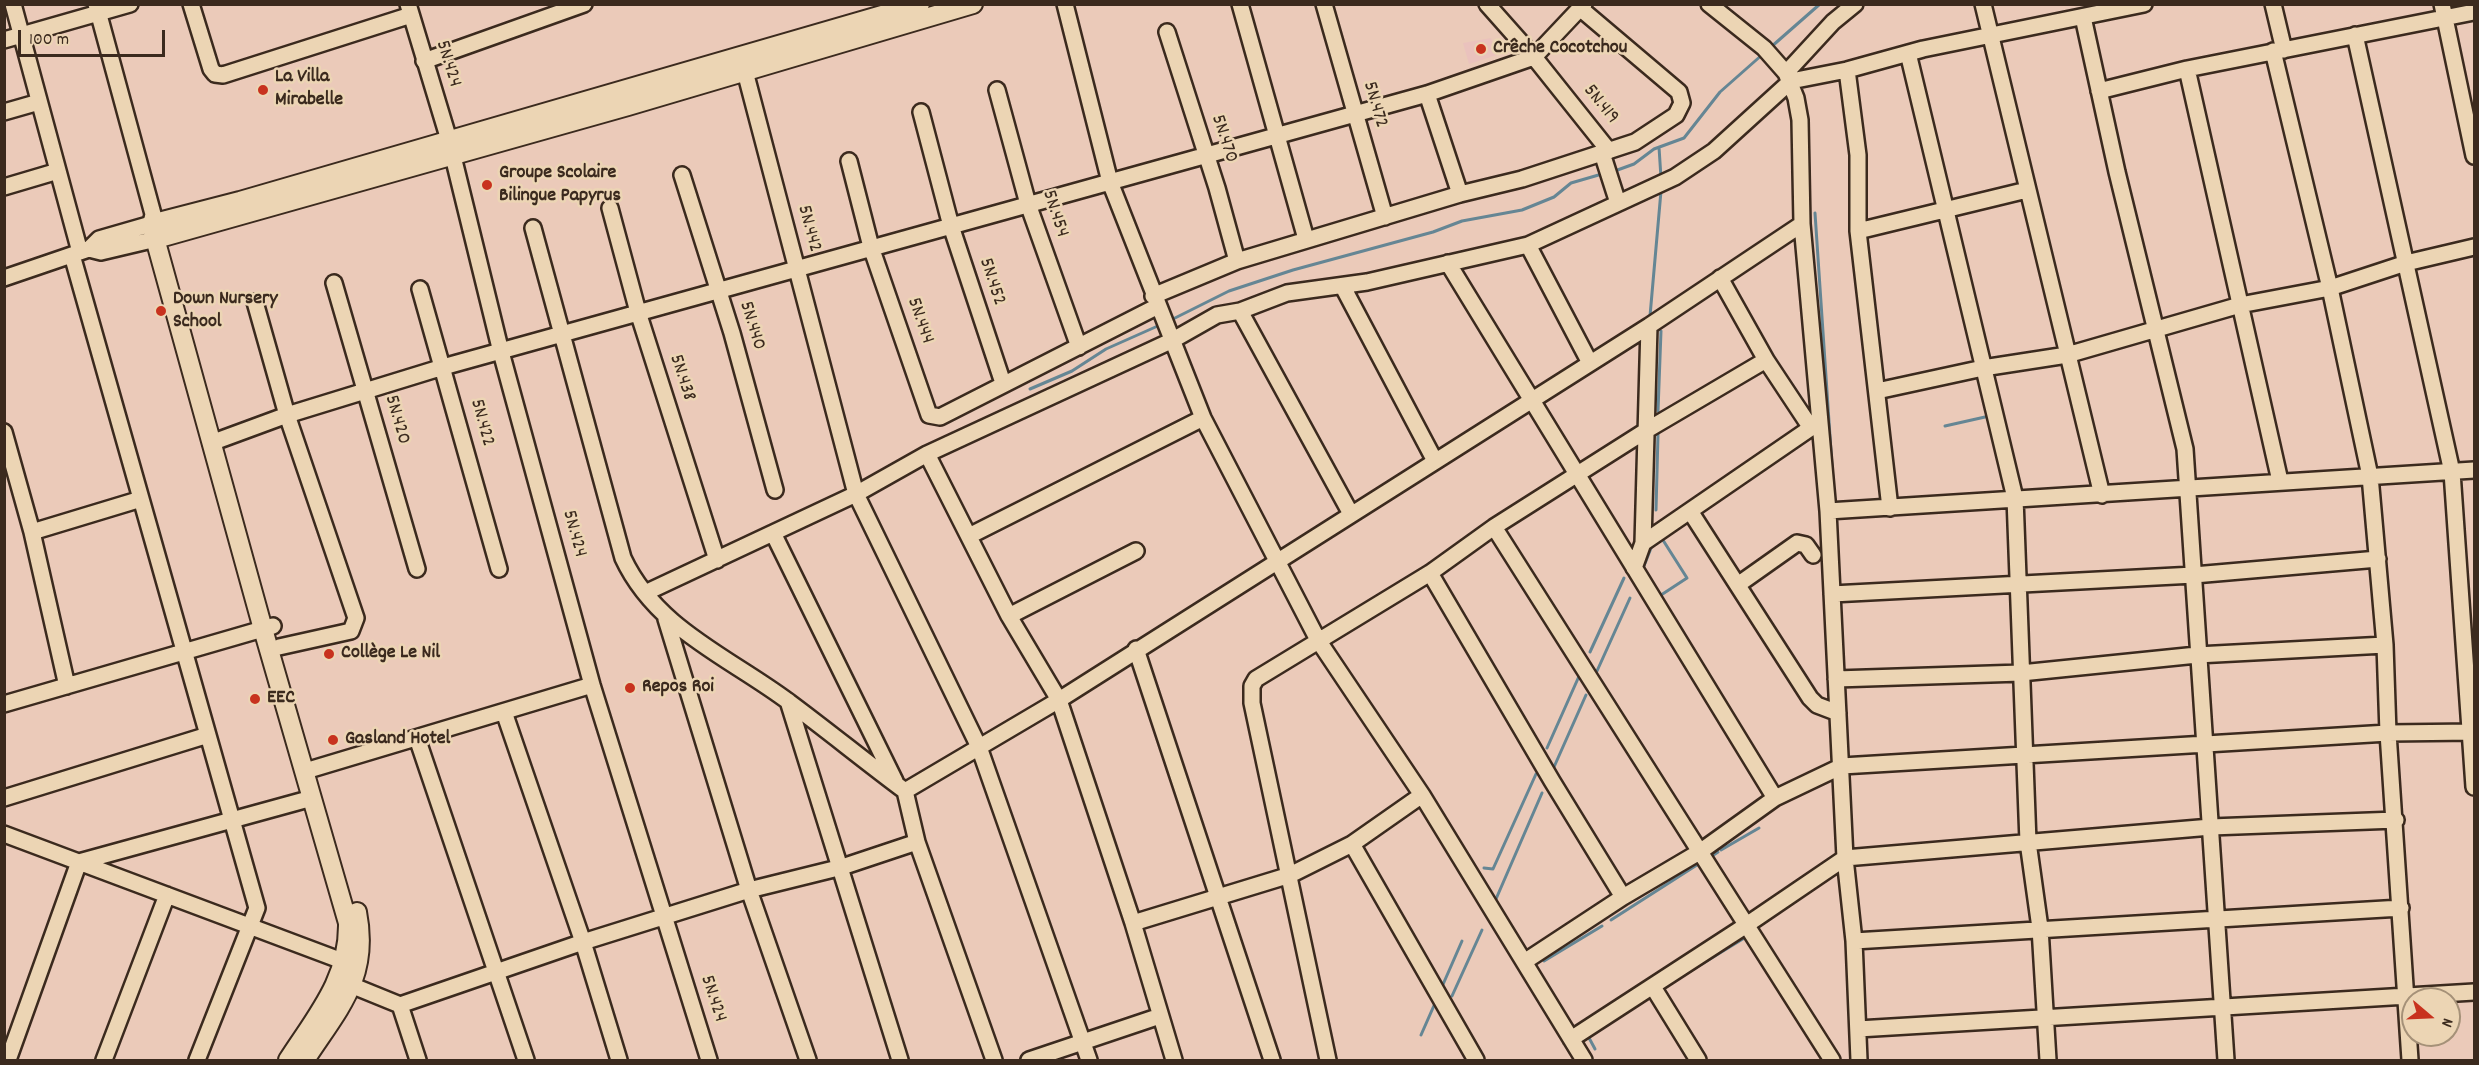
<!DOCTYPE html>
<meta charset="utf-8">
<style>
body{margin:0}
#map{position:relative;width:2479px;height:1065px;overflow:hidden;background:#ebcab9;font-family:Dekko,sans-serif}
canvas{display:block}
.frame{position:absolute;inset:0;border:6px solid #3b2a1e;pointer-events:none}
.north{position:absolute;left:2401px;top:987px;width:60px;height:60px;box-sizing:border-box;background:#ecd5b4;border:2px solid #a59178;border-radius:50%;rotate:109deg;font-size:16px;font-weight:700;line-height:24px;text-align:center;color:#3b2a1e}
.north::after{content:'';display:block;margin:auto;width:21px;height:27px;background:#c8321e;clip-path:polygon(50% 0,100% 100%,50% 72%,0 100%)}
.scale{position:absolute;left:18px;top:30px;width:147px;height:27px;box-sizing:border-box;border:3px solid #3b2a1e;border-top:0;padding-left:8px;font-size:18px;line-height:21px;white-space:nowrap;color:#3b2a1e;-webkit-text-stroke:4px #ecd5b4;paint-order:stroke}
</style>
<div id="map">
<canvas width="2479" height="1065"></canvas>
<div class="frame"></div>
<div class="north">N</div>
<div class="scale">100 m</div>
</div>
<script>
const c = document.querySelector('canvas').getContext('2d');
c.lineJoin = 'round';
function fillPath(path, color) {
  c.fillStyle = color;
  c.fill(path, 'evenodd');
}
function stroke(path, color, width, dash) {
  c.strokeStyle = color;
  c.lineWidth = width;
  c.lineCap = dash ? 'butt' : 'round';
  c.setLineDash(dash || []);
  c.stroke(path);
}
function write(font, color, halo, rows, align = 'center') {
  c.font = font + ' Dekko,sans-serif';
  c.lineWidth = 5;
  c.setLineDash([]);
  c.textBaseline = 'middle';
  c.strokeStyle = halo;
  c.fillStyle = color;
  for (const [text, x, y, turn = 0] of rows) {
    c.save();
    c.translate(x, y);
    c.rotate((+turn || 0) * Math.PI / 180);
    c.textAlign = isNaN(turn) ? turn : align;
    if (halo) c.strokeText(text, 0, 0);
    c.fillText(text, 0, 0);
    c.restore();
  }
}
const built = new Path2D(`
 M1491,38l2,7h3l1,10 -28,9 -6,-21z`);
const stream = new Path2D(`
 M1771,47l49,-43
 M1659,147l2,31
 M1612,172l22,-8 20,-15 30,-11 36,-46 43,-38
 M1815,213l18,268
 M1650,316l11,-125
 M1169,321l60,-30 64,-21 140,-38 29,-11 60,-11 32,-13 17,-14 31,-9
 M1030,389l42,-18 34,-22 54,-24
 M1658,411l3,-80
 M1945,426l40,-9
 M1656,510l2,-76
 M1642,571l11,-28
 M1658,597l29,-19 -26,-41
 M1590,652l34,-74
 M1597,671l33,-73
 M1547,748l33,-74
 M1554,767l32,-72
 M1721,850l38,-22
 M1718,852l-6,4 9,15
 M1484,868l9,1 43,-95
 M1496,899l46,-106
 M1611,920l89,-57
 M1544,961l58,-35
 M1674,981l72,-44
 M1441,989l21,-48
 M1452,996l30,-66
 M1421,1035l15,-34
 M1588,1036l7,13`);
const minor = new Path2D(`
 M13,4l67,248
 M191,4l20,65 4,5 8,1 188,-60
 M408,4l41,136 52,212 91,333 117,375
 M1065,4l45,178 93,236 115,222 104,155 162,265
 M1240,4l66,235
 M1324,4l61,213
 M1487,4l47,53 75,94
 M1709,4l55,44 22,25 10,25 4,22 2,104 26,287 17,347 9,83 5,119
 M1983,4l119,491
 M2273,4l11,46
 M2442,4l32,152
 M2083,17l34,155 68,277 41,611
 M1167,32l50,156 20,73
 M2355,35l97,437 22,315
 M4,40l126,-36
 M2273,51l57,237 40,188 15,169 3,88 22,327
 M1908,53l107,445 13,344 12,86 8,132
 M742,60l114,434 123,253 110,313
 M424,61l160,-57
 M2187,69l93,412
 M1847,70l11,85v76l32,277
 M1786,73l47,-51 22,-18
 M997,90l31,114 51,143
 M2099,91l88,-22 287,-57
 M1427,94l33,100
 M4,112l35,-10
 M921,112l30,114 52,157
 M1602,153l16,50
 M849,161l22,86 58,168 11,2 218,-111
 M682,175l50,158 43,157
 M4,187l54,-16
 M610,208l28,104 79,248
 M533,228l90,330c33,71 106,99 166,144 39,29 77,60 116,89l12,51 77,218
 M1858,231l169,-41
 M1528,245l62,118
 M89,249l12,3 55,-13
 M72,255l185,653 -60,152
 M1448,263l327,535
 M4,278l85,-29 10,-10 52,-15 2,-10 -57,-210
 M334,283l83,286
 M1343,287l92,174
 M420,289l79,280
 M1153,296l84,-35 223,-67 62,-15 113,-37 41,-27 6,-12 -3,-11 -98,-83
 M255,302l32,113 69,203 -5,13 -72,16
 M1240,311l47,-18 80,-11 161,-37 147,-68 39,-26 77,-70 56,-11 76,-21 221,-45
 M1766,360l45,68
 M1877,391l106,-23 84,-13 173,-50 90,-17 76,-25 68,-16
 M4,432l28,100 35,154
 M211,443l76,-28 156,-48 984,-273 107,-37 50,-53
 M1690,511l120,187 7,7 21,8
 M1828,511l646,-41
 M1494,527l338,533
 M32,532l109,-33
 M773,533l122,248
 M969,536l234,-118
 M1643,543l6,-217
 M1634,568l9,-25 175,-120
 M1430,573l122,208 71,116
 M1739,584l58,-41 9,2 7,10
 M645,593l211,-99 71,-40
 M1832,594l362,-19 184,-16
 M1009,616l127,-65
 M666,619l83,271 59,170
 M1136,649l136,411
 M1836,679l185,-6 176,-18 188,-10
 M788,701l112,359
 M4,704l269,-78
 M504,712l79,230 36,118
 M417,738l109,322
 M312,769l280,-84
 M905,791l154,-91 590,-374 153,-102
 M4,798l204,-63
 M4,834l341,128
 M1352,844l124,216
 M1133,923l157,-48 62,-31 70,-49
 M1854,941l547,-33
 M1524,962l99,-65 78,-46 74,-53 67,-32 546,-33 86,-1
 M341,981l59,24 183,-63 166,-52 93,-23 75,-25
 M1653,987l45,73
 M400,1005l18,55
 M1858,1029l616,-37
 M1571,1039l174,-113 100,-68 366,-31 185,-7
 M8,1060l71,-198 233,-64
 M104,1060l63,-165
 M1029,1060l131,-44
 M1174,1060l-41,-137 -74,-223 -50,-84 -82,-162 246,-114 44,-25 23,-4 111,203
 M1328,1060l-76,-357v-17l4,-7 174,-106 64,-46 153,-97 119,-70 -46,-82`);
const major = new Path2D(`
 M156,239l472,-133 345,-102
 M288,1060c29,-45 61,-81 60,-137l-85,-294 -112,-405 89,-23 680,-197
 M305,1060c33,-51 65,-82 52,-148`);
const markers = [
 [1481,49,6,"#c8321e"],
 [263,90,6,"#c8321e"],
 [487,185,6,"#c8321e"],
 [161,311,6,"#c8321e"],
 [329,654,6,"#c8321e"],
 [630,688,6,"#c8321e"],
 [255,699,6,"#c8321e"],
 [333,740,6,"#c8321e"]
];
const poiNames = [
 ["Crêche Cocotchou",1493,49],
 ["La Villa",275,78],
 ["Mirabelle",275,101],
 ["Groupe Scolaire",499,174],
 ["Bilingue Papyrus",499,197],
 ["Down Nursery",173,300],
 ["School",173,323],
 ["Collège Le Nil",341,654],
 ["Repos Roi",642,688],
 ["EEC",267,699],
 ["Gasland Hotel",345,740]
];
const streetNames = [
 ["5N.424",447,64,73],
 ["5N.472",1374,105,74],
 ["5N.419",1600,105,51],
 ["5N.470",1223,139,72],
 ["5N.454",1054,214,72],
 ["5N.442",808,229,75],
 ["5N.452",991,282,72],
 ["5N.444",919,321,71],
 ["5N.440",751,326,73],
 ["5N.438",681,378,72],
 ["5N.420",396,420,74],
 ["5N.422",481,423,75],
 ["5N.424",573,534,75],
 ["5N.424",712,999,72]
];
fillPath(built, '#eac2bd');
stroke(stream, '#658694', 3);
stroke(minor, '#3b2a1e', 20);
stroke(major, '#3b2a1e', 22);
stroke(minor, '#ecd5b4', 15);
stroke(major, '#ecd5b4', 18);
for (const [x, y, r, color] of markers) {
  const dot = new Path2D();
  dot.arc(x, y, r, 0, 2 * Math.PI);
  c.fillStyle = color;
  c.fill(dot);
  stroke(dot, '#ecd5b4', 2);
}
write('bold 20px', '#3b2a1e', '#ecd5b4', poiNames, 'left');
write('20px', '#3b2a1e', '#ecd5b4', streetNames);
</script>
